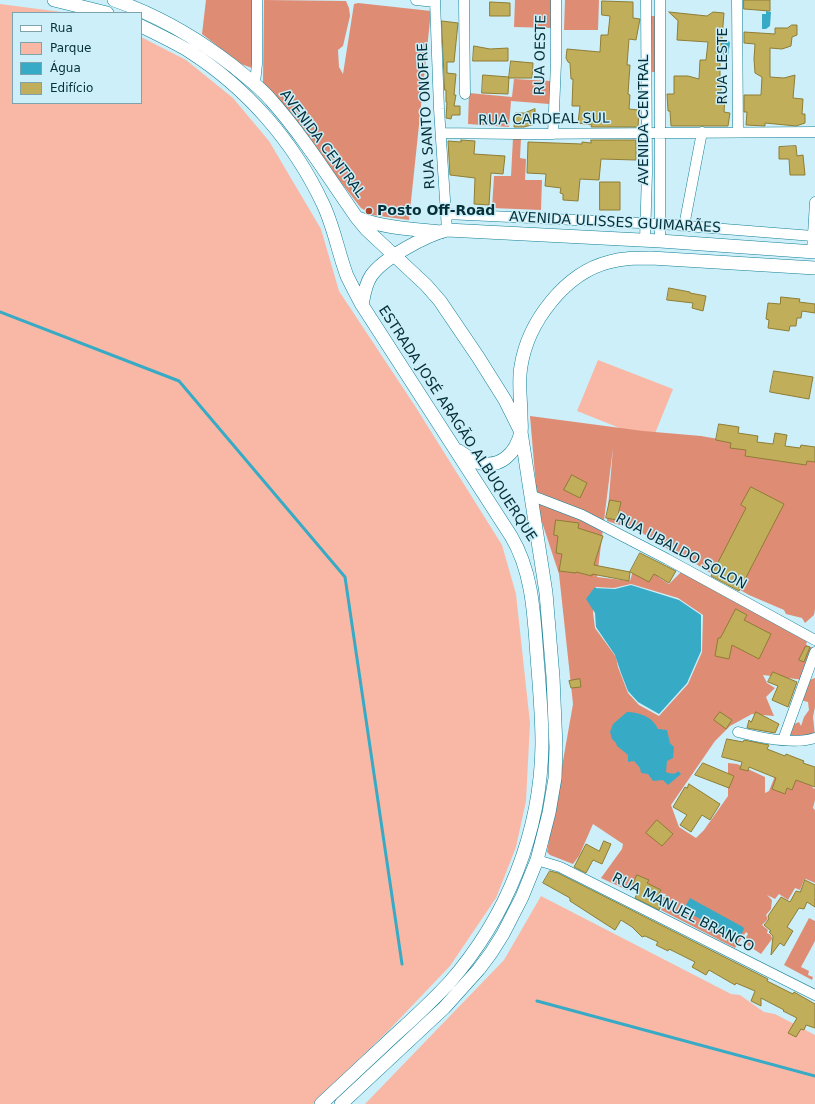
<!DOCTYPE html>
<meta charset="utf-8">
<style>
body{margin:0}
#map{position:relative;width:815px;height:1104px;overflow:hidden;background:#cdeff9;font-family:"DejaVu Sans",sans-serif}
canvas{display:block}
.legend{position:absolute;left:12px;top:12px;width:130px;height:92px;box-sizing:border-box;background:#cdeff9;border:1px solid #7da3ac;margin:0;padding:5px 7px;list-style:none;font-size:12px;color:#053039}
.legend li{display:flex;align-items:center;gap:8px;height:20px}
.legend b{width:20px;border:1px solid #7da3ac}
</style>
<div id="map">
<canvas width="815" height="1104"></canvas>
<ul class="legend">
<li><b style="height:5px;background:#fff"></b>Rua</li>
<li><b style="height:11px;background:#f9b8a6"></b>Parque</li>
<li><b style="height:11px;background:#37abc6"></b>Água</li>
<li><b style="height:11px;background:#c1ae5a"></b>Edifício</li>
</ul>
</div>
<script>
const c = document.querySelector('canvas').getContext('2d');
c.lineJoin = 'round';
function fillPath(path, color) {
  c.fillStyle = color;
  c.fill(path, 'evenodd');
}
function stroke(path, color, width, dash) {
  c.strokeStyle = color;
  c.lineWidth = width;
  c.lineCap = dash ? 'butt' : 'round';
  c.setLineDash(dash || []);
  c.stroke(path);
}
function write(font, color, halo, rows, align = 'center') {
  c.font = font + ' "DejaVu Sans",sans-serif';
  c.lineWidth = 3;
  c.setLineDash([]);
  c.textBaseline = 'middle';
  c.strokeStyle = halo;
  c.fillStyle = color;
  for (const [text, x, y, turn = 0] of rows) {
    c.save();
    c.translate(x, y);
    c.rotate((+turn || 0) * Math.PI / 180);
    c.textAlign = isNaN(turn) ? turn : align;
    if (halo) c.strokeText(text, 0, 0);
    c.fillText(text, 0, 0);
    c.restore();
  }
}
const green = new Path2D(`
 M0,4l69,9h-56v90h128v-66l45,23 47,38 36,43 52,88 18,62 76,115 87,139 14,49 14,129 -4,78 -10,46 -20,51 -46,68 -62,65 -75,73h-313z
 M598,360l75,29 -21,52 -75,-30z
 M541,896l190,98 9,1 24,17 11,2 40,21v69h-450l139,-144z`);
const forest = new Path2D(`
 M206,0h49l-3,68 -11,-4 -39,-30z
 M264,0l82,1 3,7 1,8 -7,30 -5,4 1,17 4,7 11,-70 4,-1 73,8 -22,209 -37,-5 -11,-7 -98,-125z
 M515,0h37v28l-38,-1z
 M565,0h34l-1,30h-34z
 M647,16h11v56h-10z
 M514,79l37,2 -2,23 -38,-3 -2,26 -41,-3 1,-31 43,4z
 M513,138h8l-1,20 6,1 -1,21h17l-1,30 -49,-2 2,-32h17z
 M530,416l113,15 58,5 63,11 51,5v157l-1,6 -9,8 -3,-5 -16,-4 -2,-4 -35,-15 -42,-24 -25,-16 -16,-7 -27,-17 -32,-10 6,-73 -16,129 33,4 4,-14 27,4 -3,6 11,7 13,-13 126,67 -2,7 7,3 -9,32 -41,-5 4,8 8,5 -9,9 8,19 -22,-2 -22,12 -15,15 -44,64 8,22 17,11 8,-8 24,-34v-33l9,1 28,13v16l4,-2 10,-25 29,16 6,7 1,-1v12l-2,8 2,2v73l-9,-4 -2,1 -4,10 -5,-2 -7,12 -9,-6 -4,5 -8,-4 5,5 -1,9 -5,6 2,4 -6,6 6,5 -1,3 4,2 1,4 -11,15 -18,-12 5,-8 -2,-2 -11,16 -74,-38 7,-12 -3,-2 1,-2 -39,-4 -26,-12 21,-29 1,-5 -30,-20 -14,32 -6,8 -23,-9 -3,-3 26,-148 -14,-130 -21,-64zM631,584l47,14 25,17 -1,37 -14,32 -29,32 -20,-11 -11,-12 -10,-26 -2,-10 -21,-29 -2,-16 3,-25 18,1z
 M815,678v29l-2,10 2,19h-28l7,-12 5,-2 2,4 3,-9 5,-7 -1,-8 -8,-2 6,-19z
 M809,918l6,3v20l-14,26 8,4 -1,4 5,2 -1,3 -28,-15z`);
const water = new Path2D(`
 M766,11l5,1 -1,14 -4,3h-4v-15h4z
 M725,41h4l1,2 -2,13 -5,-1 -2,-3 1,-9z
 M631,585l48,15 22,15v36l-14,32 -28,31 -21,-12 -10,-11 -7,-18 -6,-18 -19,-28 -1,-14 -9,-14 8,-11 21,1z
 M627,712c12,0 26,5 31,17l9,1 3,13 4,4 -1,11 -6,3 -1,11c5,2 9,3 12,-1l3,3 -13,11 -5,-5 -10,1 -5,-7 -7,-1 -1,-5 -6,-7 -6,1v-7l-11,-9 -1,-3 -4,-4 -2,-7 3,-8z
 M690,898l53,29 1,2 -5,10 -56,-29z`);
const stream = new Path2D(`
 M0,312l179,69 166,196 57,387
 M537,1001l278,75`);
const building = new Path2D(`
 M744,0h26v11l-26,-2z
 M602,1l31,1v16l7,1 -4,21 -7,-1 -2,26h3l-2,29 2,1 -1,14 10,1 -1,17h-47l1,-2 -14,-2 2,-17h-8l1,-27h-2l-1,-16 -2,-1 -2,-4 1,-9 33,3 1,-17h7l2,-19 -8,-1z
 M490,2l20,1v13h-20z
 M669,12l38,4 6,-4 11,1 -4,49v20h2l-2,15h5l-1,15 6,1 -2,13h-57l-1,-15h-2l-1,-17h7v-18h14l11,3 1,-19h6l2,-18 -31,-2 1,-19z
 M442,21l16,2 -4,39h-7v11l9,1 -2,21h2l-2,11h6v9h-8l-1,4 -5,-1 1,-16h-1v-12h-1z
 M792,25h5v10l-5,2 -1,9 -9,3 -12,-1v29l14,1 11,-3 -2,23 10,1 -1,15h3v9l-9,3 -31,-3v3l-19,-1 1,-13h-3v-17h17l1,-18 -7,-4 -1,-14 1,-15 -11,-1v-11l31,2v-6h12z
 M474,46l16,3 18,-1v13h-35z
 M511,61l22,2 -1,15h-23z
 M483,75l26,2 -1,17 -26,-1z
 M535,109v15l-11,3h-10l1,-14h9z
 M461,140l14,1 -1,13 31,2 -2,18 -12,-1 -2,32 -15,-1 1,-26 -25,-3 -2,-34 13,1z
 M591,140h45v20l-35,-1 -2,21 -19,-1 -2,22 -15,-1v-6l-3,-1 1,-5 -16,-2 1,-12 -19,-1 1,-31 54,2v-2l9,1z
 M796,146l1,10 6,-1 2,20h-15l-1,-16h-10v-12z
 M600,182h20v28h-20z
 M669,288l21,4v1l16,3 -3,15 -11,-3 1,-5 -26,-3z
 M781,297l19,2 -1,3 16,2v9l-13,-2 -1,7h-4l-1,8h-6l-1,5 -21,-3 1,-8 -3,-1 2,-16 12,1z
 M774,371l39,6 -4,22 -39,-7z
 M719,424l20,3 -1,6 20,3 -1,6 16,2 2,-11 12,2 -2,11 15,2 1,-3 14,2v15l-8,-1 -1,4 -61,-9 1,-6 -16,-2 1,-5 -15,-3z
 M572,475l15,8 -7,15 -16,-8z
 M751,487l33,17 -45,87 -28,-15 35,-68 -5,-3z
 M610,500l11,2 -4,18 -11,-2z
 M556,520l23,3 -1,5 25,8 -9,29 36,7 -1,9 -37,-7v2l-16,-4v1l-17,-2 3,-17 -6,-1 2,-17 -4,-1z
 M640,553l36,18 -7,12 -15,-9 -5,8 -19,-10z
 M736,609l11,6 -3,5 27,14 -12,25 -27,-14 -3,14 -14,-3 3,-18h2z
 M806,646l4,1 -6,15 -5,-2z
 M773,672l24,10 -9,25 -16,-7 6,-14 -10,-4z
 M580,679l1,8 -10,1 -2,-7z
 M720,712l12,8 -6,9 -12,-9z
 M756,712l23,12 -4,9 -28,-5 2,-8 2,2z
 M727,739l16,3 1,-2 25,5 -2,4 18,7 1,-2 18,7 -1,2 12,4v20l-19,-7 -4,10 -5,-2 -2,6 -13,-5 4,-11 -27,-11 -1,4 -8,-2 2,-7 -20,-5z
 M703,763l31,13 -5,12 -34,-13z
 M689,784l31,20 -10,16 -8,-5 -11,17 -11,-7 7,-10 -14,-8 12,-20 2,1z
 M657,820l16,14 -11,12 -16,-13z
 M604,841l7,3 -9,20 -9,-4 -7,13 -12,-6 12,-23 13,7z
 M550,871l8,2 210,106 -1,2 26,13 1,-2 21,12v24l-9,-3 -2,5 -3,-1 -5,8 -8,-4 9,-15 -14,-7 1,-1 -23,-12v8l-10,-5 4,-10 -19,-8 -1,2 -26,-15 -3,5 -14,-8 3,-5 -26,-13 -1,2 -12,-6 2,-3 -13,-6 -3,1 -10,-10 -11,-7 -6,10 -11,-7 -34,-22v-3l-27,-15z
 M637,875l12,5 -2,3 14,7 -3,5 7,3 -6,12 -24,-12 5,-10 -7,-3z
 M805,880l10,5v22l-8,-5 -3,7 -5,-1 -12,19 6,4 -9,15 -4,-3 -9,12 2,-19 -4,-4 2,-1 -7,-6 5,-6 -1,-3 13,-19 9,5 6,-11 4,1z`);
const minor = new Path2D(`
 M416,0l19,2
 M435,0l4,109 8,121
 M464,0l1,94
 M737,0l1,132
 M255,83l2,-19v-64
 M441,133l75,1 299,-2
 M553,134l3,-71v-63
 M446,214l215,10 152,12
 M684,226l18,-94
 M645,240l2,-68 -1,-172
 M660,241v-241
 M812,251l3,-49
 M530,495l52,20 85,44 148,81
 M738,732c23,6 55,13 77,6
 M783,740l32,-88
 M537,860l23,7 255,128`);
const major = new Path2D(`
 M54,0l53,13
 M114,0c43,15 83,38 119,66 13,11 27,21 38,34 32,36 58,78 86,118l10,12 59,55 14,16 38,56 27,43 16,32 25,161 7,84 3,70 -1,31 -6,35 -12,47 -15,37 -19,37 -12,19 -12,16 -35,39 -103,96
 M141,26c16,8 33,16 48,25 58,37 105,91 134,153 11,23 15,48 24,72 5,10 10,20 15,29l149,231c24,40 23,88 27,133 2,25 4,50 4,75 -1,88 -35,173 -93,239 -17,18 -35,35 -54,52 -25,23 -49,46 -74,69
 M358,218c26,10 55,11 83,14
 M362,305c2,-10 3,-20 9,-29 12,-18 56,-41 76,-46l213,11 155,11
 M459,451c6,4 11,8 18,11 23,8 39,-9 44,-30 1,-4 0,-10 0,-15 0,-16 -3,-35 0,-51 7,-44 44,-93 88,-104 14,-4 27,-4 42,-4l164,10`);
const markers = [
 [369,211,4,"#aa4223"]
];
const streetNames = [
 ["RUA OESTE",541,55,-89],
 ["RUA LESTE",723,66,-90],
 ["RUA SANTO ONOFRE",427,116,-93],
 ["RUA CARDEAL SUL",544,120,-1],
 ["AVENIDA CENTRAL",644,120,-90],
 ["AVENIDA CENTRAL",322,144,53],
 ["AVENIDA ULISSES GUIMARÃES",615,223,3],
 ["ESTRADA JOSÉ ARAGÃO ALBUQUERQUE",457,424,57],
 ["RUA UBALDO SOLON",681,552,28],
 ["RUA MANUEL BRANCO",683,913,27]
];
const poiNames = [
 ["Posto Off-Road",377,211]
];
fillPath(green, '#f9b8a6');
fillPath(forest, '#df8c75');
fillPath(water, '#37abc6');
stroke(stream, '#37abc6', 3);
fillPath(building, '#c1ae5a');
stroke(building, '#8e7d35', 1);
stroke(minor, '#107f95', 11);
stroke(major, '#107f95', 14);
stroke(minor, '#fff', 10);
stroke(major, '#fff', 13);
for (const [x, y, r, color] of markers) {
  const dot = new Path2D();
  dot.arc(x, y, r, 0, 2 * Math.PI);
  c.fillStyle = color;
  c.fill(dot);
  stroke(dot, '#cdeff9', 1.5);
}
write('14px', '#053039', '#cdeff9', streetNames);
write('bold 14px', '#053039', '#cdeff9', poiNames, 'left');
</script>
